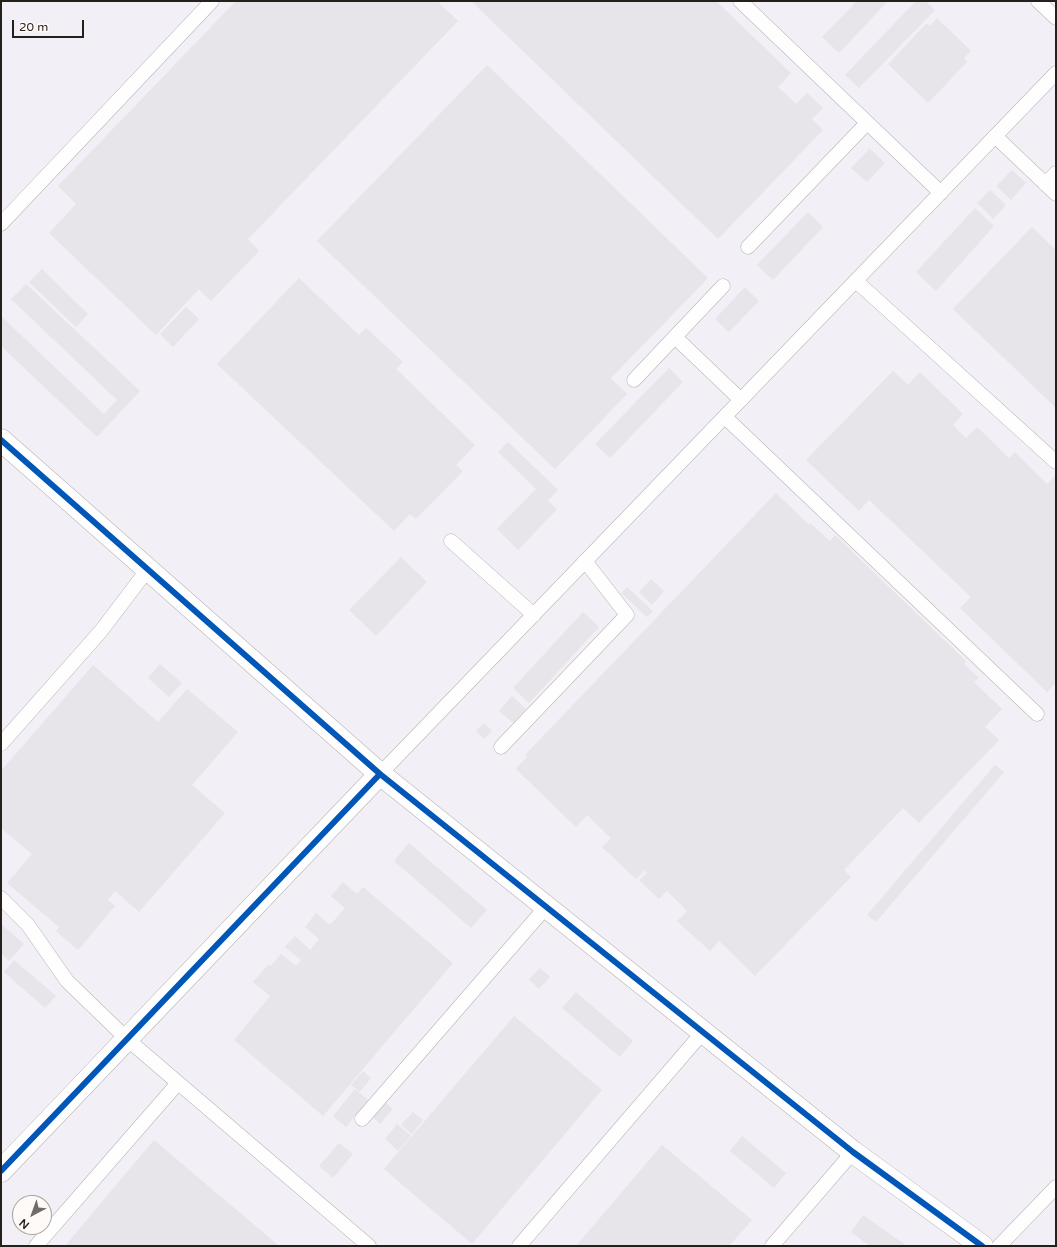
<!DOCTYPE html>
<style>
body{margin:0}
#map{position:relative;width:1057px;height:1247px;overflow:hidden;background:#fdfaf8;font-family:"Varela Round",sans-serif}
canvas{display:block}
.frame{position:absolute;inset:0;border:2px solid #261f1b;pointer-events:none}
.north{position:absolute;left:12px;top:1195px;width:40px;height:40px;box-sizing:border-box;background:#fefaf7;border:1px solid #a8a29f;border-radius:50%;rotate:221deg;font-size:11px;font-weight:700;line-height:16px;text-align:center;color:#261f1b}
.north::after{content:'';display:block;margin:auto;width:14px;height:18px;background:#716c68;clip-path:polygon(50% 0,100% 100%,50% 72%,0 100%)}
.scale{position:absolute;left:12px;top:20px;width:72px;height:18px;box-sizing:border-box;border:2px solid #261f1b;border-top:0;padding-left:5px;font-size:12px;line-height:14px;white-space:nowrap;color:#261f1b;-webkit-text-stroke:3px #fefaf7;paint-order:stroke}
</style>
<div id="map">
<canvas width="1057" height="1247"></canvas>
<div class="frame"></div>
<div class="north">N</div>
<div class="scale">20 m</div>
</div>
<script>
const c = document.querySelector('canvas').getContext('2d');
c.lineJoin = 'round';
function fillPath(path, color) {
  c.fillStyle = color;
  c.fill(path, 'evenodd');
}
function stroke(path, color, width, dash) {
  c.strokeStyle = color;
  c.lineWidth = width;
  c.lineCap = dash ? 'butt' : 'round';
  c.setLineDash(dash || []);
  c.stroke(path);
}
const industrial = new Path2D(`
 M1,1h1055v1245h-1055zM20,1203h24v24h-24z`);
const building = new Path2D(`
 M236,1h201l21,20 -210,218 11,12 -48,50 -12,-12 -43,46 -107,-102 27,-29 -18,-18z
 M471,1h245l75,72 -13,14 18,17 11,-11 16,15 -11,11 11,11 -105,109z
 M857,1h31l-49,52 -17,-16z
 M916,1h9l10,9 -76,78 -14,-13z
 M937,18l34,33 -7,7 3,4 -39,41 -40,-39 39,-41 3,3z
 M487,65l221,213 -97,100 16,16 -72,75 -238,-228z
 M870,148l15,15 -18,19 -16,-14z
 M1012,170l14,13 -15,17 -15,-14z
 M990,190l16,15 -13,14 -16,-16z
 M975,208l19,18 -58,65 -20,-19z
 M808,212l15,15 -50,53 -16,-15z
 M1032,227l24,23v158l-103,-99z
 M42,269l46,45 -12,13 -47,-45z
 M299,278l60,57 7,-7 37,34 -7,7 79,76 -19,20 7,6 -47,48 -6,-5 -16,17 -177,-167z
 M26,284l114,107 -43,46 -96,-91v-30l103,98 13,-14 -106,-101z
 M745,287l14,14 -30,31 -14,-13z
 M186,307l13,12 -26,28 -13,-13z
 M669,368l14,14 -73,76 -15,-14z
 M893,371l15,14 12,-13 43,42 -10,11 13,13 11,-11 32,31 6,-6 32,32 9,-9v208l-9,9 -87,-84 11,-11 -102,-97 -10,11 -53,-51z
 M508,442l50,48 -10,11 9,8 -39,41 -21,-21 39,-40 -38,-37z
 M776,493l33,32 1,-2 20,18 5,-6 131,126 -2,3 15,14 -5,4 28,27 -17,18 14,13 -80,83 -16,-15 -59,62 7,7 -96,99 -36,-35 -9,10 -33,-30 10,-10 -20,-20 -8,8 -20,-19 8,-7 -2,-3 -9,9 -34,-32 9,-9 -24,-23 -11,12 -60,-58 11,-12 -2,-2z
 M401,557l26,25 -51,54 -27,-26z
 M651,579l13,12 -12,14 -13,-13z
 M627,587l26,24 -6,6 -26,-24z
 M583,612l16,15 -70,76 -16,-15z
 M160,664l22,19 -13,14 -21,-19z
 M93,665l65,57 29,-33 51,43 -46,53 33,28 -86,99 -24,-21 -7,9 7,6 -37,44 -22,-19 3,-4 -52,-44 25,-29 -31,-26v-57z
 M512,696l14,13 -13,14 -14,-12z
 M484,723l8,8 -8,8 -8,-8z
 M995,765l9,7 -128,150 -9,-7z
 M409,843l78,67 -16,18 -77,-67z
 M343,882l14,12 6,-7 90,76 -130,153 -89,-76 36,-44 -17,-14 16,-18 2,2 10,-12 15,12 5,-6 -16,-13 10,-11 15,14 9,-11 -14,-12 11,-14 14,12 15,-17 -14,-12z
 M1,924l23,20 -15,17 -8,-8z
 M14,960l42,36 -11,12 -41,-36z
 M540,968l10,9 -11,12 -10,-10z
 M576,992l57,49 -13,16 -58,-49z
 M514,1016l88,74 -130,154 -88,-75z
 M363,1071l8,7 -11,14 -9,-7z
 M355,1089l13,11 -22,27 -13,-11z
 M385,1102l8,7 -13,15 -7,-7z
 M413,1112l10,8 -11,14 -11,-9z
 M397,1124l14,12 -13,15 -13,-12z
 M742,1136l44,37 -12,15 -44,-37z
 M154,1140l125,106h-214z
 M339,1143l14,11 -20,24 -14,-12z
 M662,1145l90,75 -23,26h-153z
 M863,1215l44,31h-37l-19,-14z`);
const service = new Path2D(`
 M740,1l201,192
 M1038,1l18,17
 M995,136l61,58
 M1045,184l11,-11
 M1,224l211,-223
 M748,247l119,-124
 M856,281l200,181
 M675,337l66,63
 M634,380l89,-94
 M725,417l312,297
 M451,541l83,74
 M1,744l100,-113 47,-62
 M501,747l126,-132 -42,-54
 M380,774l676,-701
 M1,898l27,27 39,56 60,58 242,207
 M362,1119l184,-212
 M36,1246l142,-163
 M519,1246l184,-214
 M772,1246l81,-94
 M999,1246l57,-59`);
const minor = new Path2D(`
 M1,440l379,334 473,378 129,94
 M1,1171l379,-397`);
const cycleway = new Path2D(`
 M1,440l379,334 473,378 129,94
 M1,1171l379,-397`);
fillPath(industrial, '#f2f0f6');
fillPath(building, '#e7e4ea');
stroke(service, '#b8b4b0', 15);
stroke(minor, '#b8b4b0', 23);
stroke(service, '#fffefe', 14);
stroke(minor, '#fffefe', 22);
stroke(cycleway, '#0057b8', 6);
</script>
